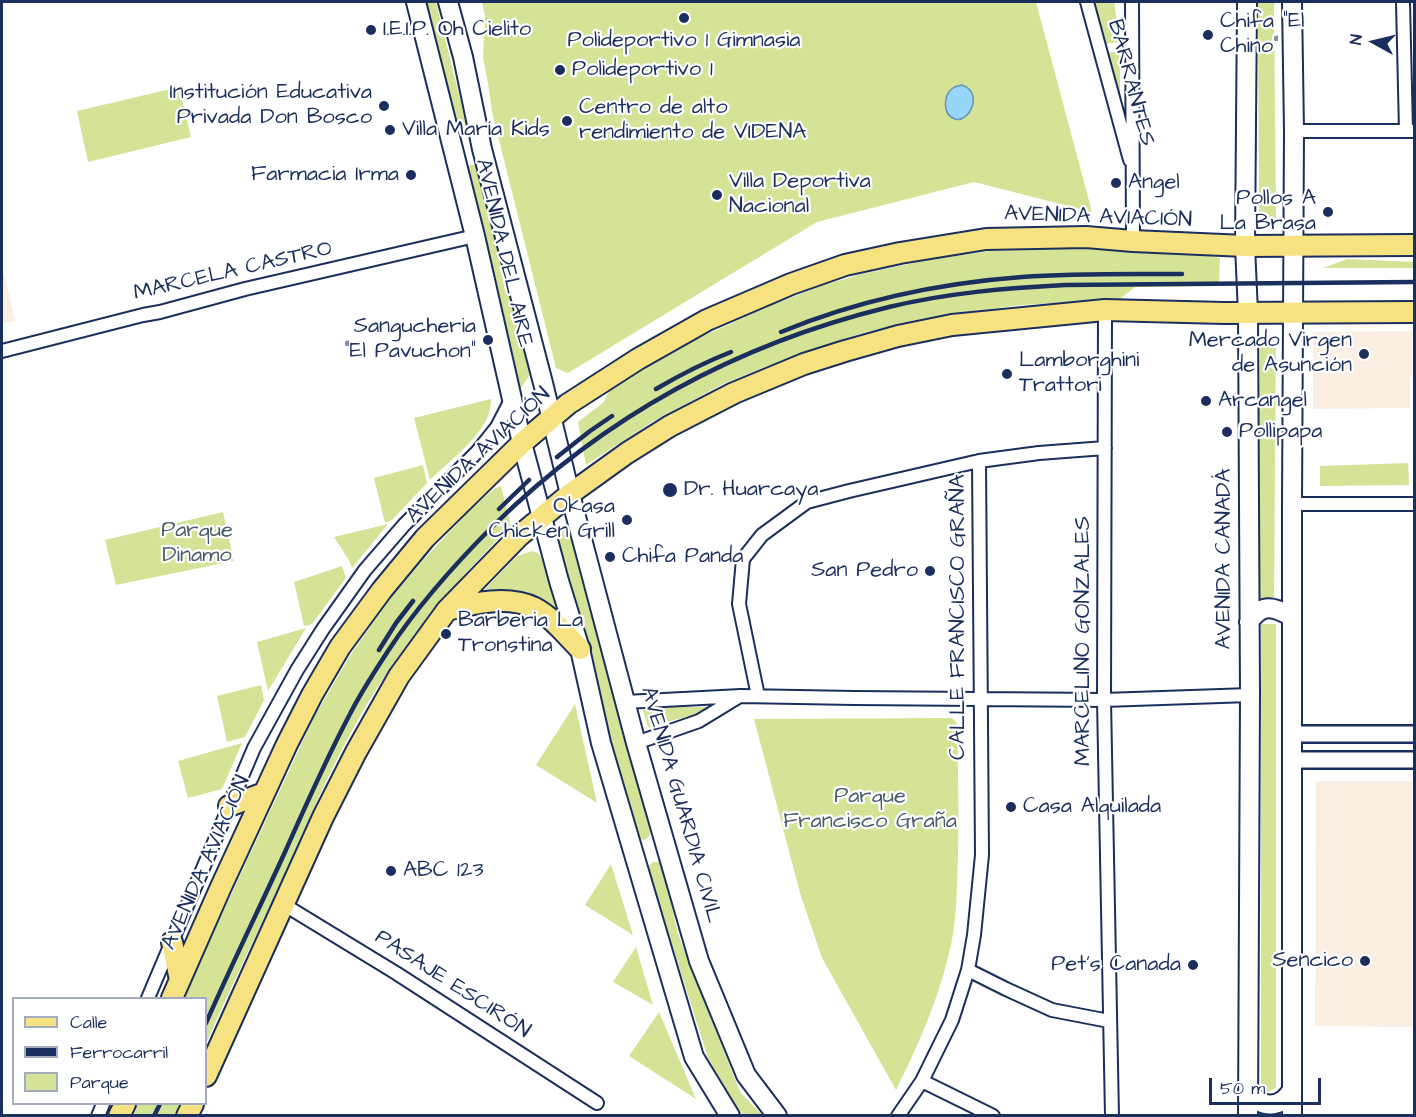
<!DOCTYPE html>
<meta charset="utf-8">
<style>
body{margin:0}
#map{position:relative;width:1416px;height:1117px;overflow:hidden;background:#fff;font-family:"Architects Daughter",sans-serif}
canvas{display:block}
.frame{position:absolute;inset:0;border:3px solid #1b2f5e;pointer-events:none}
.legend{position:absolute;left:12px;top:997px;width:195px;height:108px;box-sizing:border-box;background:#fff;border:2px solid #a4acbf;margin:0;padding:8px 10px;list-style:none;font-size:18px;color:#1b2f5e}
.legend li{display:flex;align-items:center;gap:12px;height:30px}
.legend b{width:30px;border:2px solid #a4acbf}
.north{position:absolute;left:1344px;top:12px;width:60px;height:60px;-webkit-text-stroke:4px #fff;paint-order:stroke;rotate:278deg;font-size:16px;font-weight:700;line-height:24px;text-align:center;color:#1b2f5e}
.north::after{content:'';display:block;margin:auto;width:21px;height:27px;background:#1b2f5e;clip-path:polygon(50% 0,100% 100%,50% 72%,0 100%)}
.scale{position:absolute;left:1209px;top:1078px;width:112px;height:27px;box-sizing:border-box;border:3px solid #1b2f5e;border-top:0;padding-left:8px;font-size:18px;line-height:21px;white-space:nowrap;color:#1b2f5e;-webkit-text-stroke:4px #fff;paint-order:stroke}
</style>
<div id="map">
<canvas width="1416" height="1117"></canvas>
<div class="frame"></div>
<ul class="legend">
<li><b style="height:8px;background:#f7e281"></b>Calle</li>
<li><b style="height:8px;background:#1b2f5e"></b>Ferrocarril</li>
<li><b style="height:16px;background:#d4e396"></b>Parque</li>
</ul>
<div class="north">N</div>
<div class="scale">50 m</div>
</div>
<script>
const c = document.querySelector('canvas').getContext('2d');
c.lineJoin = 'round';
function fillPath(path, color) {
  c.fillStyle = color;
  c.fill(path, 'evenodd');
}
function stroke(path, color, width, dash) {
  c.strokeStyle = color;
  c.lineWidth = width;
  c.lineCap = dash ? 'butt' : 'round';
  c.setLineDash(dash || []);
  c.stroke(path);
}
function write(font, color, halo, rows, align = 'center') {
  c.font = font + ' "Architects Daughter",sans-serif';
  c.lineWidth = 4.5;
  c.setLineDash([]);
  c.textBaseline = 'middle';
  c.strokeStyle = halo;
  c.fillStyle = color;
  for (const [text, x, y, turn = 0] of rows) {
    c.save();
    c.translate(x, y);
    c.rotate((+turn || 0) * Math.PI / 180);
    c.textAlign = isNaN(turn) ? turn : align;
    if (halo) c.strokeText(text, 0, 0);
    c.fillText(text, 0, 0);
    c.restore();
  }
}
const built = new Path2D(`
 M2,264l13,57 -13,3z
 M1414,331v45l-4,1v31l-97,1v-77z
 M1316,781h98v246l-99,-1z`);
const green = new Path2D(`
 M423,2h13l33,133 -12,2z
 M482,2h554l56,210 -118,-30 -157,40 -249,151 -12,-5 -64,-256 -4,-29 -5,-25 2,-42z
 M1091,2h23l6,40 -22,3z
 M1258,2h16l2,216 -17,2z
 M1120,51v71l-19,-68z
 M179,87l12,50 -103,25 -11,-51z
 M471,165h5l4,4 51,204 -12,18 -52,-224z
 M1079,248c27,0 53,1 80,3 21,1 41,1 61,7l-1,28 -84,1 -15,12 -5,1 -93,5 -57,7 -54,9 -52,13 -94,33 -42,17 -71,38 -66,43 -8,-43 26,-20 6,-14 54,-34 107,-49 53,-20 37,-11 72,-15 57,-8z
 M1347,259l67,3v6h-91z
 M1276,341l-2,257 -18,3 4,-258z
 M491,399c2,31 -41,61 -61,81l-16,-62z
 M1408,463l1,22 -89,1v-20z
 M423,465l4,18 -35,37 -7,3 -11,-45z
 M501,486l10,40c-47,47 -89,95 -126,150 -40,59 -68,125 -97,190 -27,60 -56,118 -82,178v-46h-23l131,-281 37,-63 39,-55 32,-38 49,-52 23,-20z
 M223,512l11,49 -118,24 -11,-45z
 M388,524l-36,44 -2,-6 -16,-25z
 M562,528l6,1 3,2 81,298 -2,6 -5,5 -5,-1 -5,-6 -79,-298 2,-4z
 M532,551l6,2 3,4 16,46v4l-2,4 -72,-15 1,-6 33,-34z
 M342,566l4,12 -34,46 -8,2 -10,-44z
 M1261,624h15v464l-8,4 -7,-2z
 M306,628l-38,63 -11,-49z
 M261,685l3,15 -19,37 -18,5 -10,-46z
 M575,704l22,99 -61,-38z
 M649,707h58l1,4 -60,16 -5,-17z
 M952,718l5,5c1,45 2,89 1,133 -1,27 -1,53 -5,78 -10,55 -32,106 -57,156l-74,-132 -22,-65 -46,-174z
 M242,743l-20,46 -34,9 -10,-37z
 M652,862h10l16,72 62,158 22,23h-18l-8,-8 -28,-49 -60,-189z
 M611,864l22,71 -48,-30z
 M636,947l17,58 -40,-23z
 M659,1012l37,87 -67,-43z
 M137,1104h43l-5,11h-44z`);
const water = new Path2D(`
 M962,85c23,8 6,39 -7,34 -13,-4 -12,-24 -2,-31 2,-2 6,-2 9,-3z`);
const minor = new Path2D(`
 M1087,2l43,158
 M1132,2l1,239
 M1403,2l3,129
 M1294,131h119
 M1105,310l-1,390 8,416
 M2,351l141,-36 17,-3 85,-23 230,-53
 M1292,504h122
 M758,696l-19,-92 4,-45 19,-24 45,-33 42,-11 130,-30 60,-8 66,-5
 M625,702l116,-6 113,2 250,2 146,-5
 M636,743l63,-22 41,-25
 M283,904l113,69 201,130
 M968,970l38,19 46,21 57,11
 M148,998l106,-250 43,-78 26,-41 42,-59 39,-45 73,-73 20,-25 14,-27
 M922,1081l71,35
 M98,1116l5,-12
 M898,1116l24,-35 30,-61 16,-50 6,-35 8,-80 -3,-394`);
const tertiary = new Path2D(`
 M1292,734h122
 M1292,760h122`);
const secondary = new Path2D(`
 M416,2l59,234 47,207 37,138 21,68 21,94 93,314 36,59
 M448,2l15,55 19,92 61,234 27,111 66,249 63,218 47,114 31,41
 M1247,2l-2,244 3,67 2,382 -2,421
 M1292,2l2,129 -2,373v612
 M1249,622c13,-20 26,-15 43,-5
 M1249,1092c13,17 31,17 43,-2`);
const primary = new Path2D(`
 M447,610c27,-7 61,-15 88,-2 17,9 31,27 45,41
 M229,806l35,-13
 M172,942l8,38
 M172,998l48,-109 67,-145 25,-49 28,-48 42,-57 43,-52 97,-95 46,-39 70,-45 69,-39 84,-36 54,-19 55,-12 86,-14 100,-2 47,4 112,5 169,-1
 M206,1076l117,-259 33,-65 43,-76 48,-66 72,-74 51,-42 57,-41 43,-27 64,-33 70,-29 41,-13 53,-15 54,-11 153,-15 119,3 190,-1
 M119,1116l6,-12
 M187,1116l6,-12`);
const rail = new Path2D(`
 M781,332c75,-31 160,-49 241,-55 53,-4 106,-3 160,-3
 M656,389c24,-14 49,-27 75,-37
 M557,457l33,-26 22,-15
 M499,509l30,-29
 M379,650l17,-27 17,-22
 M206,1023c25,-57 53,-114 79,-171 21,-47 41,-93 65,-138 11,-22 25,-43 38,-63 30,-46 67,-87 106,-126 112,-110 243,-181 395,-218 58,-14 117,-19 176,-22l349,-3
 M154,1116l6,-12`);
const markers = [
 [684,18,6,"#1b2f5e"],
 [371,30,6,"#1b2f5e"],
 [1208,35,6,"#1b2f5e"],
 [560,70,6,"#1b2f5e"],
 [384,106,6,"#1b2f5e"],
 [567,121,6,"#1b2f5e"],
 [390,130,6,"#1b2f5e"],
 [411,175,6,"#1b2f5e"],
 [1116,183,6,"#1b2f5e"],
 [717,195,6,"#1b2f5e"],
 [1328,212,6,"#1b2f5e"],
 [488,340,6,"#1b2f5e"],
 [1364,354,6,"#1b2f5e"],
 [1007,374,6,"#1b2f5e"],
 [1206,401,6,"#1b2f5e"],
 [1227,432,6,"#1b2f5e"],
 [670,490,8,"#1b2f5e"],
 [627,520,6,"#1b2f5e"],
 [610,557,6,"#1b2f5e"],
 [930,571,6,"#1b2f5e"],
 [446,634,6,"#1b2f5e"],
 [1011,807,6,"#1b2f5e"],
 [391,871,6,"#1b2f5e"],
 [1365,961,6,"#1b2f5e"],
 [1193,965,6,"#1b2f5e"]
];
const poiNames = [
 ["Chifa \"El",1220,22],
 ["Chino\"",1220,47],
 ["I.E.I.P. Oh Cielito",383,30],
 ["Polideportivo 1 Gimnasia",684,41,"center"],
 ["Polideportivo 1",572,70],
 ["Institución Educativa",372,93,"right"],
 ["Privada Don Bosco",372,118,"right"],
 ["Centro de alto",579,108],
 ["rendimiento de VIDENA",579,133],
 ["Villa María Kids",402,130],
 ["Farmacia Irma",399,175,"right"],
 ["Villa Deportiva",729,182],
 ["Nacional",729,207],
 ["Angel",1128,183],
 ["Pollos A",1316,199,"right"],
 ["La Brasa",1316,224,"right"],
 ["Sangucheria",476,327,"right"],
 ["“El Pavuchon”",476,352,"right"],
 ["Mercado Virgen",1352,341,"right"],
 ["de Asunción",1352,366,"right"],
 ["Lamborghini",1019,361],
 ["Trattori",1019,386],
 ["Arcangel",1218,401],
 ["Pollipapa",1239,432],
 ["Dr. Huarcaya",684,490],
 ["Okasa",615,507,"right"],
 ["Chicken Grill",615,532,"right"],
 ["Chifa Panda",622,557],
 ["San Pedro",918,571,"right"],
 ["Barberia La",458,621],
 ["Tronstina",458,646],
 ["Casa Alquilada",1023,807],
 ["ABC 123",403,871],
 ["Sencico",1353,961,"right"],
 ["Pet's Canada",1181,965,"right"]
];
const streetNames = [
 ["BARRANTES",1130,83,75],
 ["AVENIDA AVIACIÓN",1098,218,2],
 ["AVENIDA DEL AIRE",503,253,77],
 ["MARCELA CASTRO",233,272,-13],
 ["AVENIDA AVIACIÓN",479,456,-43],
 ["AVENIDA CANADÁ",1225,559,-90],
 ["CALLE FRANCISCO GRAÑA",959,617,-90],
 ["MARCELINO GONZALES",1084,641,-90],
 ["AVENIDA GUARDIA CIVIL",680,805,74],
 ["AVENIDA AVIACIÓN",207,863,-66],
 ["PASAJE ESCIRÓN",452,985,33]
];
const parkNames = [
 ["Parque",197,531],
 ["Dinamo",197,556],
 ["Parque",870,797],
 ["Francisco Graña",870,822]
];
fillPath(built, '#faefe2');
fillPath(green, '#d4e396');
fillPath(water, '#97d6f9');
stroke(water, '#6593bb', 1.5);
stroke(minor, '#1b2f5e', 16);
stroke(tertiary, '#1b2f5e', 20);
stroke(secondary, '#1b2f5e', 22);
stroke(primary, '#1b2f5e', 24);
stroke(minor, '#fff', 12);
stroke(tertiary, '#fff', 15);
stroke(secondary, '#fff', 18);
stroke(primary, '#f7e281', 20);
stroke(rail, '#1b2f5e', 4.5);
for (const [x, y, r, color] of markers) {
  const dot = new Path2D();
  dot.arc(x, y, r, 0, 2 * Math.PI);
  c.fillStyle = color;
  c.fill(dot);
  stroke(dot, '#fff', 2);
}
write('22px', '#1b2f5e', '#fff', poiNames, 'left');
write('22px', '#1b2f5e', '#fff', streetNames);
write('22px', '#495c6c', '#fff', parkNames);
</script>
